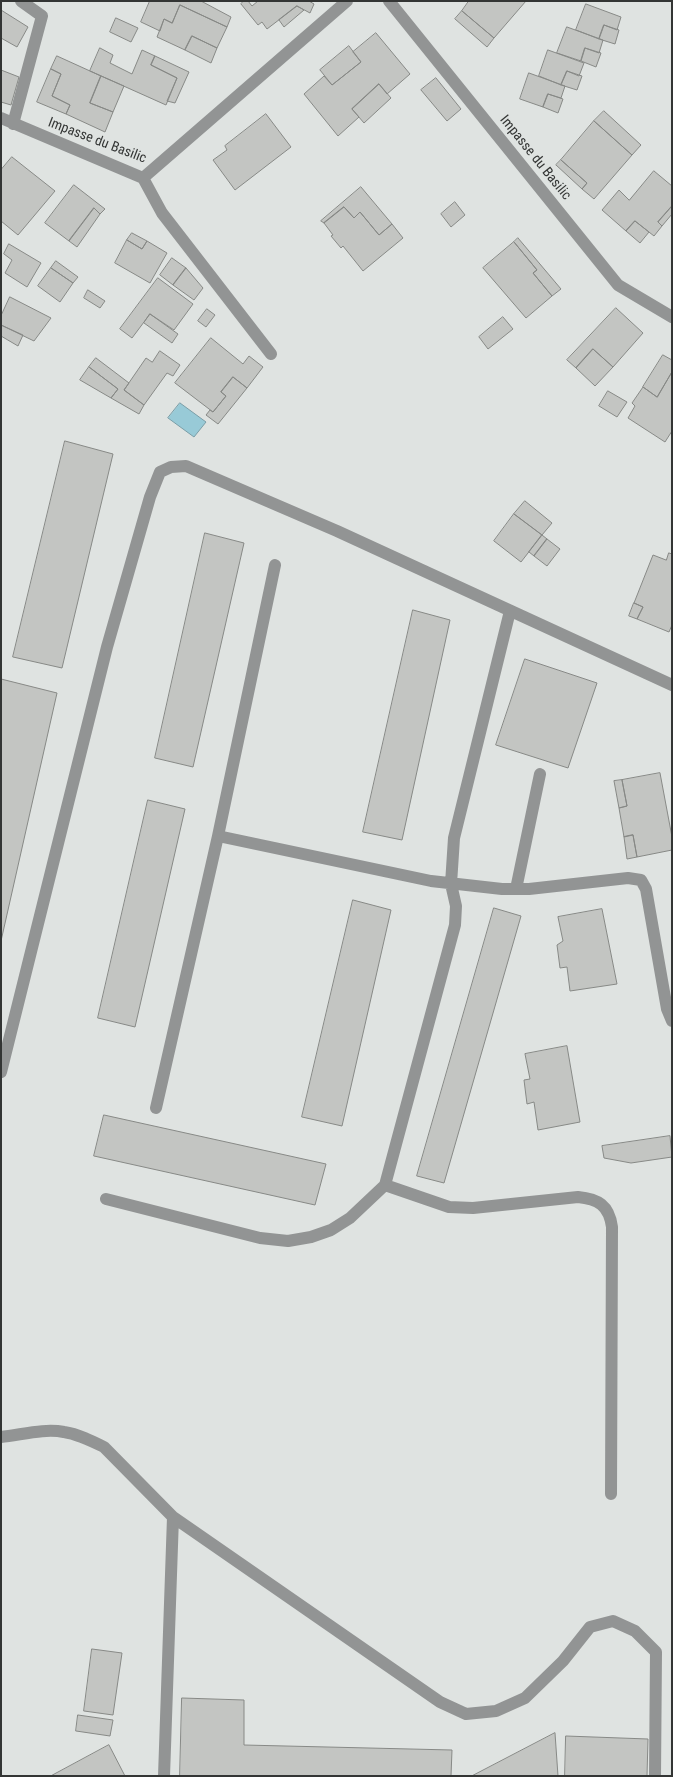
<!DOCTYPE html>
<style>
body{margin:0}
#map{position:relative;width:673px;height:1777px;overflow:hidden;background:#dfe3e1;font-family:"Roboto Condensed",sans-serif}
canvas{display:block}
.frame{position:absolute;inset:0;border:2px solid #333534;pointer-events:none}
</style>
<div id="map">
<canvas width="673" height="1777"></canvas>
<div class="frame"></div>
</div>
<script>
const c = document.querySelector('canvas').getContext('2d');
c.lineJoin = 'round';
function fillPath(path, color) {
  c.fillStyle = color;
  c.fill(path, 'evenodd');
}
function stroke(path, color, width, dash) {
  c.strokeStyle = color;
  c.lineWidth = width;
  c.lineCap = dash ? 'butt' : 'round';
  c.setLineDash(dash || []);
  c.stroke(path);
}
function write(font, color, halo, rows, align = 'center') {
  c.font = font + ' "Roboto Condensed",sans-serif';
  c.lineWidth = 4;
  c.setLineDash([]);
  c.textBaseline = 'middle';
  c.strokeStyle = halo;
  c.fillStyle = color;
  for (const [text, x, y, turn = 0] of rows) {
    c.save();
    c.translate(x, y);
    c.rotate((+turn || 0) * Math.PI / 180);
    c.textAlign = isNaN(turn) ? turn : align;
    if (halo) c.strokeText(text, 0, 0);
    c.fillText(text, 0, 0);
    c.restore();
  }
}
const water = new Path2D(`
 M180,403l26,19 -12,15 -26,-19z`);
const building = new Path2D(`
 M150,1h51l30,16 -4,10 -47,-22 -8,18 -8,-4 -4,12 -19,-9z
 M244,1h4l4,5 6,-5h51l5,3 -4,9 -13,-7 -30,23 -5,-7 -4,3 -17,-21z
 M469,1h57l-32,37 -32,-27z
 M586,4l35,13 -4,13 -13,-5 -5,14 -23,-9z
 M180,5l47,22 -10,21 -25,-12 -7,14 -28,-13 7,-18 8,4z
 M297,6l7,4 -20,17 -5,-7z
 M1,10l27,17 -11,20 -16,-9z
 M462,11l32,27 -7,9 -32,-28z
 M116,18l22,10 -7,14 -21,-10z
 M604,25l15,5 -4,14 -16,-5z
 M567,27l36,13 -4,13 -14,-5 -4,13 -24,-8z
 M376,33l34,41 -23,20 -8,-10 -27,25 7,8 -21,19 -34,-42 20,-18 8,9 29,-23 -8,-10z
 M192,36l25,12 -6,15 -26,-13z
 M349,46l12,16 -29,23 -12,-15z
 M100,48l13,7 -3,8 22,11 10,-24 13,6 -4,9 26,13 -11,27 -76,-34z
 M585,48l16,5 -5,14 -15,-6z
 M548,50l36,13 -5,13 -12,-5 -6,14 -22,-9z
 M57,56l44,20 -11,27 23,9 -8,20 -39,-18 4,-9 -18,-9 9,-22 -10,-5z
 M155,56l34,16 -14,31 -8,-2 10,-23 -26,-13z
 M51,69l10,5 -9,22 18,9 -4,9 -29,-12z
 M1,70l18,7 -8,28 -10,-3z
 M567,71l15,5 -5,14 -16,-5z
 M529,73l36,13 -4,12 -13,-4 -5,13 -23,-8z
 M101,76l23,10 -11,26 -23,-9z
 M436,78l25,31 -14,12 -26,-31z
 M379,84l12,14 -27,25 -12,-14z
 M548,94l15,5 -5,14 -15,-6z
 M604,111l37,34 -9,10 -38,-34z
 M266,114l25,33 -56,43 -22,-30 14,-10 -2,-4z
 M594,121l38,34 -38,44 -12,-10 5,-6 -26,-23z
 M12,157l43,34 -37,44 -17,-14v-51z
 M561,160l26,23 -5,6 -26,-24z
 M654,171l18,15v20l-14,16 4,4 -8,10 -19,-15 -9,10 -24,-21 17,-20 10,10z
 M74,185l31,24 -5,5 -6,-6 -25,33 -24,-18z
 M361,187l31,37 -13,11 -19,-23 -6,6 -10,-11 -20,16 -3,-2z
 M455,202l10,13 -14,12 -10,-13z
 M672,206v8l-10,12 -4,-4z
 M344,207l10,11 6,-6 19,23 13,-11 11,14 -40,33 -20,-25 -2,2 -10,-12 2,-1 -9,-12z
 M94,208l6,6 -23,33 -8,-6z
 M635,221l14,11 -9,11 -14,-12z
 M132,233l15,8 -5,8 -15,-9z
 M518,238l43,51 -9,7 -19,-23 4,-3 -23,-28z
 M127,240l15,9 5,-8 20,12 -17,30 -35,-20z
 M514,242l23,28 -4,3 19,23 -26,22 -43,-50z
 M9,244l32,19 -14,24 -22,-14 7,-13 -8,-6z
 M172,258l14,10 -13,17 -13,-10z
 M56,261l22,16 -5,6 -22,-15z
 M51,268l22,15 -13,19 -22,-16z
 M186,268l17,20 -9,12 -21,-15z
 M158,278l35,26 -19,26 -24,-16 -18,24 -12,-9z
 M88,290l17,11 -5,7 -16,-10z
 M10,297l41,21 -17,23 -33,-16v-9z
 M616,308l27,25 -30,34 -20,-18 -17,19 -9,-8z
 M207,309l8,6 -9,12 -8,-6z
 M150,314l28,20 -6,9 -28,-20z
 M503,317l10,12 -25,20 -9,-12z
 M1,325l22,10 -5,11 -17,-10z
 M211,338l32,26 6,-8 14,11 -16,21 -14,-11 -12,15 5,4 -13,16 -38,-29z
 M593,349l20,18 -18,19 -19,-18z
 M160,351l20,14 -7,11 -6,-3 -23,32 -20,-15 22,-32 6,4z
 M663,355l9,5v12l-15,25 -14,-10z
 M96,358l33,25 -5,7 20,15 -5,9 -28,-16 7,-9 -29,-22z
 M89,367l29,22 -7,9 -31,-18z
 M672,372v59l-7,11 -37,-24 7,-12 -3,-3 11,-16 14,10z
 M233,377l14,11 -29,36 -12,-9 4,-5 3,2 13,-16 -5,-4z
 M608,391l19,11 -10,15 -18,-11z
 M65,441l48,13 -51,214 -49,-11z
 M525,501l27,22 -10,12 -28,-21z
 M514,514l28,21 -21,27 -27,-21z
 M205,533l39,10 -51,224 -38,-9z
 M542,535l5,4 -13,17 -5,-4z
 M547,539l13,10 -13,17 -13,-10z
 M669,553l3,1v71l-3,7 -32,-13 6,-12 -9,-4 19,-48 13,5z
 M634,603l9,4 -6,12 -8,-3z
 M413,610l37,10 -48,220 -39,-8z
 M525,659l72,24 -29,85 -72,-23z
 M1,679l56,14 -56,248z
 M660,773l12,64v13l-35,7 -4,-22 -9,2 -5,-29 8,-2 -5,-26z
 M622,780l5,26 -8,2 -5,-27z
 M148,800l37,9 -50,218 -37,-9z
 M633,835l4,22 -10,2 -3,-22z
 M353,900l38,10 -49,216 -40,-9z
 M494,908l27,8 -77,267 -27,-7z
 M602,909l15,75 -47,7 -3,-24 -7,1 -3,-23 6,-4 -5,-24z
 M567,1046l13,76 -42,8 -4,-28 -7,2 -3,-24 6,-1 -5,-25z
 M104,1115l222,49 -11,41 -221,-49z
 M670,1136l2,21 -41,6 -27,-5 -2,-12z
 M92,1649l30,4 -9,62 -29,-4z
 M182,1698l62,2v45l208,5 -1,26h-271z
 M78,1715l35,5 -3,16 -34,-5z
 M555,1733l3,43h-86z
 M566,1736l82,3 -1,37h-82z
 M109,1745l16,31h-74z`);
const minor = new Path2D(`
 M389,1l229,284 54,32
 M1,118l142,60 204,-177
 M13,124l29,-108 -21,-15
 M143,178l19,35 109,141
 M218,836l213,45 71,8h27l99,-11 13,2 5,9 21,120 5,12
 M516,889l24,-115
 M1,1072l106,-425 43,-150 10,-25 11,-5 15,-1 151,65 335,154
 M156,1108l62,-272 57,-271
 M385,1185l64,22 24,1 105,-11c20,2 31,8 34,30l-1,267
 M106,1199l154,39 28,3 23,-4 20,-7 19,-12 35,-33 70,-260 1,-19 -5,-22 3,-46 56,-227
 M1,1437c20,-2 43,-9 63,-5 14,2 28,9 40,15l69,70 267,185 26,12 30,-3 29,-13 38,-37 27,-34 23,-6 22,10 21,21 -1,124
 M164,1776l9,-259`);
const streetNames = [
 ["Impasse du Basilic",97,141,21],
 ["Impasse du Basilic",535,158,51]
];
fillPath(water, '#98cad7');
stroke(water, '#7a9da6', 1);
fillPath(building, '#c3c5c2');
stroke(building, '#878986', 1);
stroke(minor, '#929494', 12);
write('14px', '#333534', '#dfe3e1', streetNames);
</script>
